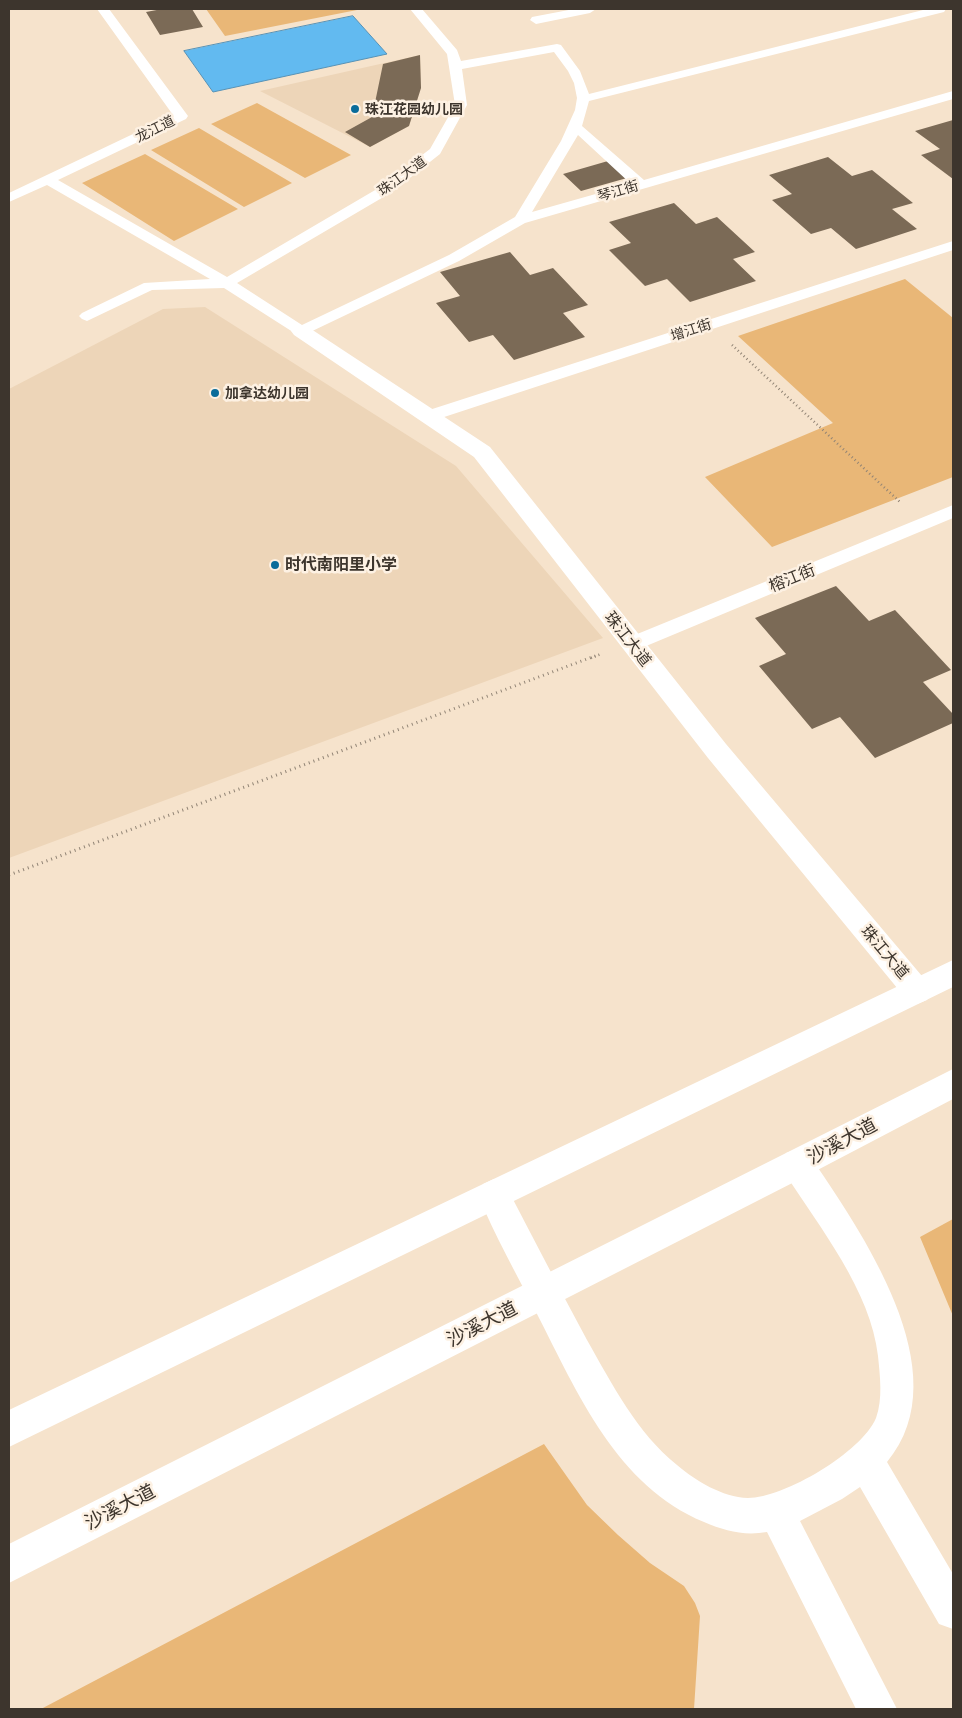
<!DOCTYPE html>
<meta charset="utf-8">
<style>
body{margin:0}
#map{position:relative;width:962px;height:1718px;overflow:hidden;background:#f6e3cc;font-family:"Exo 2",sans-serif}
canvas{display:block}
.frame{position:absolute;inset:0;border:10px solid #3d352d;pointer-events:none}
</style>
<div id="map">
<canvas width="962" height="1718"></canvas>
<div class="frame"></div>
</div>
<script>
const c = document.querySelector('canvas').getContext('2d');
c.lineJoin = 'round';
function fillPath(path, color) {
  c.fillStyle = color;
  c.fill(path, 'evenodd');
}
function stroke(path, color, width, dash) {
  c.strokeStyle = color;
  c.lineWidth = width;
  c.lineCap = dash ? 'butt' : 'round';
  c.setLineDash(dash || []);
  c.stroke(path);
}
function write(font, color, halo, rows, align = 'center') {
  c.font = font + ' "Exo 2","Noto Sans SC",sans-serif';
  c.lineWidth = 5;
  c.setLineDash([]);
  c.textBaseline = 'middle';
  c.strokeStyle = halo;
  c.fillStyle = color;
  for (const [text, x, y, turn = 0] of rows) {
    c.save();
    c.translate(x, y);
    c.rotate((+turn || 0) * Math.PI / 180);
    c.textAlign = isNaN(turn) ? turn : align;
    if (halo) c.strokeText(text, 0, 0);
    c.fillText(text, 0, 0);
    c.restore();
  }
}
const built = new Path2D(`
 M420,55l1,33 -12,38 -39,21 -110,-56z
 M205,307l251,159 147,172 -594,220v-469l154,-80z`);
const green = new Path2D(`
 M206,9h149l2,1 -132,26z
 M257,103l94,52 -46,23 -94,-54z
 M199,128l93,55 -48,24 -93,-57z
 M145,154l93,55 -64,32 -92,-58z
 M905,279l48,39v159l-181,70 -67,-70 128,-54 -95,-87z
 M953,1219v97l-33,-79z
 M544,1444l43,61 31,30 32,28 34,23 11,17 5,13 -6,93h-653z`);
const water = new Path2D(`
 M353,16l34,38 -174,38 -29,-41z`);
const building = new Path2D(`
 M162,9h30l11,18 -43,8 -14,-23z
 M420,55l1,33 -12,38 -39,21 -25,-15 27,-15 11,-53z
 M953,120v59l-32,-24 19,-6 -25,-18z
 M828,157l24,19 20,-6 41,33 -21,6 25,20 -61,20 -25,-21 -20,6 -39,-34 20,-6 -23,-19z
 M608,161l19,17 -46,13 -18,-17z
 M674,203l22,21 21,-7 38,35 -22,7 23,22 -66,21 -23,-23 -22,7 -36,-36 22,-7 -22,-21z
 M510,252l20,23 23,-7 35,37 -25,8 22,24 -71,23 -21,-25 -24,7 -33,-39 24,-7 -20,-24z
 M836,586l33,35 26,-11 56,60 -28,12 30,32v9l-78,35 -35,-41 -28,12 -53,-63 27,-12 -31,-36z`);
const pathFar1 = new Path2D(`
 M732,345l169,158
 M591,658l10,-4`);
const path = new Path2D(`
 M9,875l586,-219`);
const lane = new Path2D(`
 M97,9h12l79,107 -2,3 -128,61 169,97 155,-91 48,-37 25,-44 -8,-51 -37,-45h12l35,41 4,11 96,-17 4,1 19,26 9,23 338,-85h19l-2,3 -355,89 -7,25 62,54 309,-89v8l-428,124 -66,38 -153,73h-10l-72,-46 -72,2 -65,31 -5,-2 -3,-3 3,-3 62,-30 66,-4 -163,-94 -38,17v-9l164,-78zM554,52l14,19 6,12 3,15 -2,12 -14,31 -46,76 -66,38 -147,70 -65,-42 155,-91 48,-38 27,-49 -5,-36zM578,135l53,49 -99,28z
 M574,9h22l-6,4 -54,11 -6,-4 2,-3z
 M953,241v9l-518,170 -6,1 -6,-1 -2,-4 2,-4z
 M953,505v13l-314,131 -7,2 -7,-2 -2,-5 2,-5z`);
const street = new Path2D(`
 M301,325l7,2 182,120 236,297 201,238 5,9 -5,9 -10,4 -10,-4 -199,-242 -234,-301 -180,-122 -3,-4 3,-4z
 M797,1149l11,4c52,77 154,220 79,309l66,112v55l-14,-5 -79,-137 -18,12 -42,22 97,188h-41l-89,-177c-23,4 -42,-1 -63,-10 -87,-36 -126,-128 -167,-208 -20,-39 -42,-78 -59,-119l5,-11 11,-5 11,5c27,52 54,104 82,156 25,44 50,93 90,125 19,16 45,32 71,33 36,0 114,-46 128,-80 7,-19 4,-42 2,-62 -7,-65 -58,-128 -92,-181l-5,-11 5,-11z`);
const secondary = new Path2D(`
 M953,960v27l-944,460v-37z
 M953,1069v30l-145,76 -799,408v-39z`);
const markers = [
 [355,109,5,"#0a6c9a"],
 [215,393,5,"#0a6c9a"],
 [275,565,5,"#0a6c9a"]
];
const farPoinames = [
 ["珠江花园幼儿园",365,109],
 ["加拿达幼儿园",225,393]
];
const farStreetnames = [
 ["龙江道",155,129,-26],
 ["珠江大道",402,176,-36],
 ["琴江街",618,191,-16],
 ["增江街",691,330,-18]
];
const poiNames = [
 ["时代南阳里小学",285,565]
];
const streetNames = [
 ["榕江街",792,578,-22],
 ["珠江大道",628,639,52],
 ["珠江大道",885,952,50]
];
const nearStreetnames = [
 ["沙溪大道",842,1141,-28],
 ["沙溪大道",482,1324,-27],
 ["沙溪大道",120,1507,-27]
];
fillPath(built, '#edd5b8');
fillPath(green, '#e9b777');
fillPath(water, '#62baf0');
stroke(water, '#5792b6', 1);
fillPath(building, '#7b6a56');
stroke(pathFar1, '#918475', 2.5, [1, 3]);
stroke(path, '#918475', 3, [1, 4]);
fillPath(lane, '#fff');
fillPath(street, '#fff');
fillPath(secondary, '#fff');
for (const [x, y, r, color] of markers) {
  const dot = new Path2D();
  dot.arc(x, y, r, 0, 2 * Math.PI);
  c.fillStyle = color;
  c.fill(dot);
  stroke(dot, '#fdf1e3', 2);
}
write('bold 14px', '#3d352d', '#fdf1e3', farPoinames, 'left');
write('14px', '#3d352d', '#fdf1e3', farStreetnames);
write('bold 16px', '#3d352d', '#fdf1e3', poiNames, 'left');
write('16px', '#3d352d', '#fdf1e3', streetNames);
write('19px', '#3d352d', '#fdf1e3', nearStreetnames);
</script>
